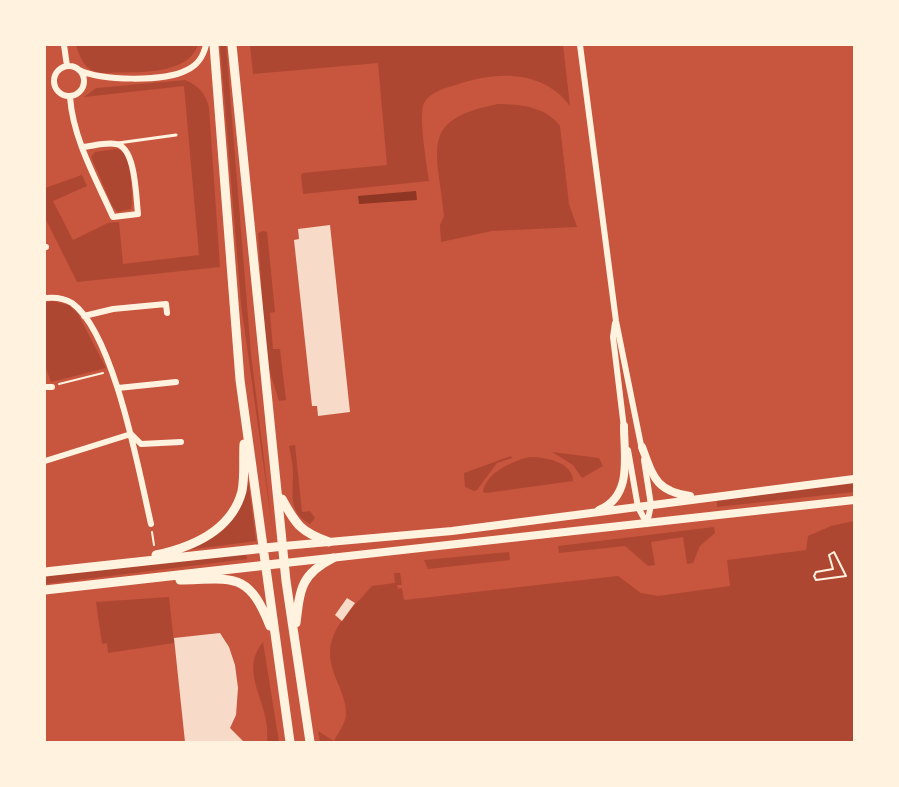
<!DOCTYPE html>
<style>
body{margin:0}
#map{position:relative;width:899px;height:787px;overflow:hidden;background:#c8553d;font-family:"Roboto Condensed",sans-serif}
canvas{display:block}
.frame{position:absolute;inset:0;border:46px solid #fff3e0;pointer-events:none}
</style>
<div id="map">
<canvas width="899" height="787"></canvas>
<div class="frame"></div>
</div>
<script>
const c = document.querySelector('canvas').getContext('2d');
c.lineJoin = 'round';
function fillPath(path, color) {
  c.fillStyle = color;
  c.fill(path, 'evenodd');
}
function stroke(path, color, width, dash) {
  c.strokeStyle = color;
  c.lineWidth = width;
  c.lineCap = dash ? 'butt' : 'round';
  c.setLineDash(dash || []);
  c.stroke(path);
}
const green = new Path2D(`
 M76,45h122c-12,33 -68,26 -96,28 -17,-2 -21,-13 -26,-28z
 M220,45h6l25,309 22,179 -32,-229z
 M250,45h313l7,61c-27,-37 -76,-35 -114,-21 -11,3 -26,7 -32,18 -6,13 3,62 5,78l-126,13 -2,-19 2,-2 84,-8 -9,-102 -125,11z
 M185,80c14,6 21,14 24,28l11,159 -143,15 -32,-64v-30l37,-13 5,11 -34,15 20,39 35,-17 11,-1 4,42 76,-9 -15,-169 -100,11 12,-9z
 M498,104c23,0 48,3 62,22l9,78 8,23 -85,4 -51,11 -1,-17 4,-9c-6,-67 -27,-96 54,-112z
 M116,149c4,1 5,1 9,5 5,6 9,47 6,55l-14,3 -5,-7 -21,-48 4,-5z
 M263,231l4,1 8,80 -5,1 3,36h7l6,51 -7,1 -13,-41 -8,-127z
 M52,301l17,4 9,9 28,54 -55,14 -6,-16v-63z
 M295,445l7,67 8,-1 5,7 -5,6c-22,-12 -17,-29 -17,-50 0,-9 -2,-19 -4,-28z
 M552,452l47,6 4,8 -21,12 -9,-13z
 M511,456l1,2 -15,5 -20,27 -3,1 -9,-4 -1,-14z
 M529,457c16,0 44,5 44,24l-87,12 -3,-1c3,-20 29,-30 46,-35z
 M248,480l8,61 -69,9c37,-18 51,-29 61,-70z
 M854,482v10l-137,15v-8z
 M854,521v221h-534l-2,-11 16,10c4,-8 11,-17 12,-26 1,-28 -26,-48 -12,-81 8,-18 26,-34 38,-48l23,-3 -1,-10h6l2,12h-5l1,4 4,-1 2,12 214,-24 23,17 17,3 72,-10 -3,-26 79,-10 2,-14 23,-10z
 M714,527l1,6 -15,13 -7,17 -6,1 -4,-27 -32,5 4,23 -7,1 -23,-20 -66,7 -1,-7z
 M509,552l1,8 -82,9 -4,-9z
 M246,553l1,6 -202,25v-8z
 M169,597l5,46 -66,10 -1,-10 -5,1 -6,-42z
 M263,642l16,100h-12c5,-39 -30,-68 -4,-100z`);
const water = new Path2D(`
 M416,191l1,9 -58,4 -1,-8z`);
const building = new Path2D(`
 M330,225l20,187 -32,4 -1,-10h-5l-18,-166 5,-1 -1,-10z
 M347,598l8,5 -13,18 -7,-6z
 M220,633l9,14 6,18 3,23 -2,27 -6,13 14,14h-59l-11,-104z`);
const path = new Path2D(`
 M59,384l44,-11
 M152,532l2,13
 M834,552l12,24 -30,4 -2,-4 2,-4 17,-3 -4,-14z`);
const service = new Path2D(`
 M118,143l58,-8`);
const minor = new Path2D(`
 M64,45l3,21
 M580,45l36,276 26,129
 M54 81a15 15 0 1 1 30 0a15 15 0 1 1-30 0Z
 M79,70c22,11 85,12 108,0 11,-5 16,-13 19,-25
 M70,97c3,42 26,82 43,120l25,-3c-2,-16 -2,-67 -22,-70 -10,-2 -23,2 -33,3
 M45,247h1
 M45,298c9,-1 19,0 27,5 42,30 67,169 79,221
 M84,316l29,-7 53,-5 1,9
 M615,323l-2,14 11,91
 M45,387h7
 M118,388l58,-6
 M131,434l10,10 40,-2
 M628,450l10,57 9,17
 M644,460l7,45 -4,19
 M45,461l86,-27`);
const tertiary = new Path2D(`
 M642,447c11,29 13,44 48,49
 M599,510c34,-14 25,-54 25,-84
 M284,546l168,-15 402,-52
 M285,563l569,-63`);
const secondary = new Path2D(`
 M214,45l26,335 50,362
 M232,45l54,536 24,161
 M282,499c14,26 19,33 47,43
 M156,555c37,-8 76,-25 86,-64 3,-15 1,-32 2,-47
 M45,572l239,-26
 M180,580c54,-1 68,-9 90,46
 M45,590l240,-27
 M296,623c4,-34 5,-49 37,-65`);
fillPath(green, '#ae4732');
fillPath(water, '#8f3625');
fillPath(building, '#f7dbc8');
stroke(path, '#fff3e0', 2);
stroke(service, '#fff3e0', 3);
stroke(minor, '#fff3e0', 6);
stroke(tertiary, '#fff3e0', 8);
stroke(secondary, '#fff3e0', 9);
</script>
